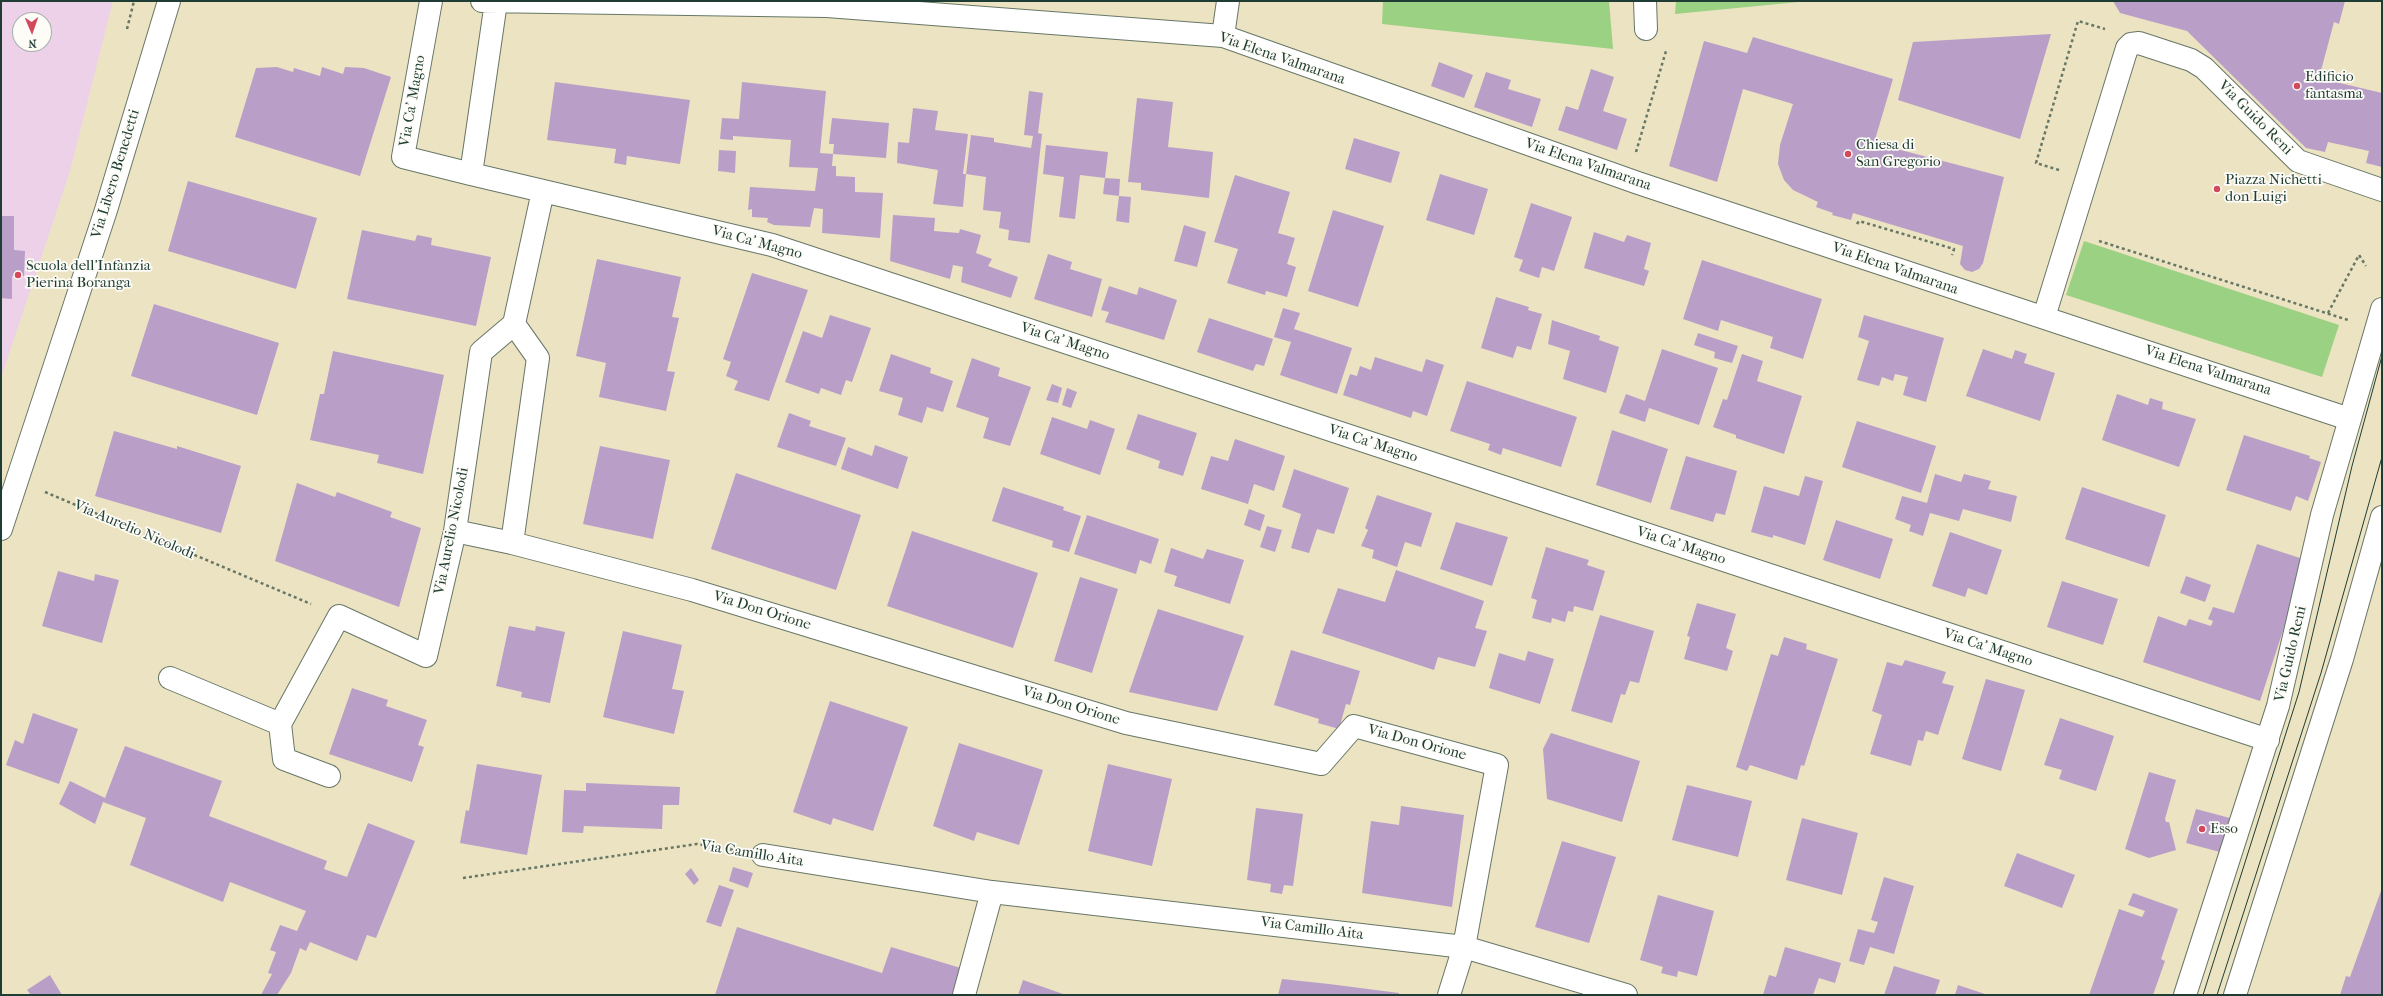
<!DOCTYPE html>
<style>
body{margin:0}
#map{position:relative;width:2383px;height:996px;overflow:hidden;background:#ece3c2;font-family:"IM FELL French Canon",serif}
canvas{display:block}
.frame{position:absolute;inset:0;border:2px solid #1f3d34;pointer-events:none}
.north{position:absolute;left:12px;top:12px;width:40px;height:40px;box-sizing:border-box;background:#fdfcf7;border:1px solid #a4b0a9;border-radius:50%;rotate:178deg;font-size:11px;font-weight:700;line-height:16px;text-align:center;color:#1f3d34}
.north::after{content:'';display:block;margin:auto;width:14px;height:18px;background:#d1495b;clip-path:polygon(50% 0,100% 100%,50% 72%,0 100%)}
</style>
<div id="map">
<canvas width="2383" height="996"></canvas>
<div class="frame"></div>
<div class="north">N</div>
</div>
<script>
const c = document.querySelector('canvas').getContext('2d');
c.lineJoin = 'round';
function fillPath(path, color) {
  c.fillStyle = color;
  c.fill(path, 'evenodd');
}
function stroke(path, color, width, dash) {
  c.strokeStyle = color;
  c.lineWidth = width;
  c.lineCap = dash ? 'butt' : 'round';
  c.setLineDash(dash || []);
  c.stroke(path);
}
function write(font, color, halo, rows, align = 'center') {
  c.font = font + ' "IM FELL French Canon",serif';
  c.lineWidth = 3.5;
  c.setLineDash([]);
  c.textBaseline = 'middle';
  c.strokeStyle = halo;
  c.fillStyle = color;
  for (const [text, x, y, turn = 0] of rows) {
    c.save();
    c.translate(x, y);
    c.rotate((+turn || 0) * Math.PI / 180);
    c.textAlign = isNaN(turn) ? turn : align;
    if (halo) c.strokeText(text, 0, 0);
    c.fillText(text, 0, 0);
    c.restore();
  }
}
const built = new Path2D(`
 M1,1h112l-43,170 -69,207zM20,20h24v24h-24z`);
const green = new Path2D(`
 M1383,1h226l4,48 -231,-25z
 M1676,1h133l-134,13z
 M2084,241l255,84 -17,52 -256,-82z`);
const building = new Path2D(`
 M2113,1h232l-6,23 -5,-2 -15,56 63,15v74l-16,-4 3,-12 -41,-9 -3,10 -19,-4 -119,-117 -67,-18z
 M2051,34l-31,105 -122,-39 15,-58z
 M1753,37l140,42 -19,64 130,34 -21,86 -4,6 -7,3 -7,-2 -5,-6 3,-18 -110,-33 -2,7 -19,-5 1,-2 -17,-6 2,-5 -25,-12 -9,-10 -6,-16 2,-19 13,-41 -50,-15 -26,93 -48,-16 35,-125 43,12z
 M1439,62l34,13 -9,23 -33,-12z
 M277,67l16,5 1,-4 26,8 2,-9 21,7 2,-7 19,1 27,9 -31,99 -125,-39 21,-69z
 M1591,69l23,8 -11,34 24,8 -10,31 -59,-20 8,-24 12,4z
 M1486,72l25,8 -3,9 33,10 -9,28 -58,-20z
 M555,82l135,18 -10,64 -53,-8 -1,9 -12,-2 2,-14 -69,-9z
 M742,82l84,9 -6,62 13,1 1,-10h-5l3,-26 57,5 -3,35 -53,-4 -1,12h4v10l19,1v15l28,1 -3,45 -58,-5 1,-24 -9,-1 -4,19 -36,-2 -7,-3 1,-4 -16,-1v-8l-4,1 2,-23 65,4 3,-23 -29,-1 2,-27 -58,-4v4l-13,-1 2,-21 17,1z
 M1029,91l14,2 -5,40 4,1 -12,109 -22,-3 1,-10 -10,-2 2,-16 -18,-2 3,-33 -20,-3 5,-39 23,3v4l37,6 2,-12 -9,-1z
 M1137,98l36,4 -5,45 45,5 -4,46 -68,-8v-7l-13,-1z
 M913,108l25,3 -3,19 33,4 -5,40h3l-3,33 -30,-3 5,-34 -41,-7 1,-21 11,1z
 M1354,138l46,14 -9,31 -46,-14z
 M1046,145l62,7 -3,26 -25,-3 -5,44 -16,-2 5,-40 -21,-3z
 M719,150l17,1 -1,22 -17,-2z
 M1440,174l48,15 -14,46 -48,-15z
 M1235,175l55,17 -12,41 17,5 -8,26 9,3 -9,30 -21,-6 -1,4 -38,-12 11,-34 -24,-7z
 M1105,178l15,1 -1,17 -16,-2z
 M188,181l129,37 -21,71 -128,-38z
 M1119,196l12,1 -2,26 -13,-2z
 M1531,203l41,14 -18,54 -12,-4 -3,11 -20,-7 4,-11 -9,-3z
 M1333,210l51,16 -26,81 -50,-16z
 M893,215l42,3 -1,13 25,2 1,-4 21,6 -5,18 16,6 -4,7 30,11 -7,21 -50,-16 2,-15 -10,-2 -3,14 -60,-18z
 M1,216h13v34l11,1 -1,25h-12v23l-11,-1z
 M1184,225l22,7 -9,35 -23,-6z
 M362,230l53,11 2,-6 15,3 -1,7 60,12 -15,69 -129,-27z
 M1594,232l30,10 3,-7 24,8 -7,26 5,2 -5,15 -60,-18z
 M1048,254l24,8 -2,7 32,10 -10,38 -58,-18z
 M597,259l84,18 -9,40 7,1 -12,53 8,1 -9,39 -67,-14 7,-34 -30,-7z
 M1702,260l120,39 -19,60 -33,-11 3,-11 -52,-17 -3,11 -35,-12z
 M752,273l56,17 -39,111 -35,-11 4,-9 -12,-5 5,-14 -8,-3z
 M1109,286l28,9 2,-8 38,13 -13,40 -59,-18 4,-10 -8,-2z
 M1496,297l33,10 -1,3 14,4 -11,36 -14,-4 -4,12 -32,-10z
 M154,304l125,39 -22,72 -126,-39z
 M1283,308l17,5 -6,16 58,19 -15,46 -57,-19 11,-33 -17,-5z
 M830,315l41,13 -19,54 -6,-2 -5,15 -20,-7 -2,6 -34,-12 18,-51 19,7z
 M1864,315l80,23 -18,64 -23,-7 5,-18 -13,-3 -2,7 -11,-4 -3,9 -22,-6 12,-39 -11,-4z
 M1209,318l64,21 -9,27 -8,-2 -3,7 -56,-19z
 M1552,320l48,16 -1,4 20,7 -13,46 -43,-14 7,-28 -22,-7z
 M1698,333l40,13 -6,17 -18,-5 1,-6 -21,-7z
 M1662,349l56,19 -19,57 -50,-17 -4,14 -26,-9 7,-19 19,7z
 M1983,349l29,10 3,-9 12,4 -3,9 31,10 -15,48 -74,-25z
 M333,351l111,24 -21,99 -46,-11 2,-8 -69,-15 10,-46h4z
 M891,354l40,14 -1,5 23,8 -10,31 -16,-5 -5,16 -24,-8 5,-17 -24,-7z
 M1742,354l21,7 -6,20 45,15 -18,58 -48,-16v-3l-23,-8 10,-28 4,1z
 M1375,357l47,15 4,-13 18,6 -17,51 -14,-5 -2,7 -68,-23 7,-21 7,2 3,-10 11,4z
 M972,358l28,10 -2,8 33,11 -21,59 -27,-8 6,-20 -33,-11z
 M1467,381l110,36 -16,50 -58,-19 -2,7 -13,-5 2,-6 -40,-13z
 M1052,384l10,4 -4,15 -12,-3z
 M1067,388l10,4 -6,16 -9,-3z
 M2117,394l31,11 2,-7 13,4 -1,7 34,10 -17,48 -77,-27z
 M789,413l22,8 -2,5 37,12 -10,28 -59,-19z
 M1138,414l59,19 -14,43 -25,-8 2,-7 -34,-12z
 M1052,417l35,12 3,-9 25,9 -15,46 -60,-21z
 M1857,421l79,25 -15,47 -79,-26z
 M1612,430l56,19 -17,54 -55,-18z
 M114,431l63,18v-3l64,20 -20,67 -126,-37z
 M2244,435l66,21 -1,2 12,4 -13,39 -12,-5 -5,15 -65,-21z
 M1235,439l50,17 -11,35 -20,-7 -6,20 -47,-15 10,-33 17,5z
 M875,445l33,12 -10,32 -57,-20 7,-22 24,9z
 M600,446l70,14 -17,79 -70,-15z
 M1686,456l51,15 -12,44 -9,-2 -3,9 -43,-13z
 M1294,469l55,19 -15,46 -17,-5 -8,24 -18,-5 10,-34 -19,-7z
 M736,473l125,42 -25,75 -125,-41z
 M1935,474l26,8 3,-8 27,7 -3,8 29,7 -6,26 -48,-13 -4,12 -29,-8 -7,23 -14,-5 2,-6 -16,-6 7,-23 25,7z
 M1805,476l18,5 -18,64 -32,-10v3l-22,-6 13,-46 35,10z
 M297,483l38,14 2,-5 55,20 -2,5 31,11 -22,79 -124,-46z
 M1003,487l61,20 -1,3 18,6 -12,36 -17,-5 1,-6 -61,-20z
 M2082,487l84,28 -17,52 -84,-28z
 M1377,495l55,18 -11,34 -16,-5 -8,25 -25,-9 2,-8 -13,-4 7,-16 -3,-2z
 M1249,509l16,6 -5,16 -16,-6z
 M1087,515l72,24 -8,25 -11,-4 -4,14 -62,-20z
 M1836,520l57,19 -13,40 -57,-19z
 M1456,522l52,15 -16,49 -52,-17z
 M1267,526l15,4 -7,22 -15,-5z
 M912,531l126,42 -25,75 -126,-42z
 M1950,532l52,18 -15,45 -19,-7 -3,9 -33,-11z
 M2257,544l49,16 -46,141 -117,-39 15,-46 28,10 3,-7 22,7 2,-5 -5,-2 5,-12 21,6z
 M1546,547l43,13 -2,5 18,6 -12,40 -19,-5 -1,6 -5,-1 -3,11 -13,-4 -1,5 -19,-5 5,-18 -6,-2z
 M1171,548l32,11 4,-10 37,11 -14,44 -56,-18 3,-10 -13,-4z
 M1396,570l88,31 -9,27 12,3 -12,36 -37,-10 -4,13 -112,-37 16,-45 47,14z
 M58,571l36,10 1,-7 24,6 -17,63 -60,-17z
 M2186,576l25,9 -6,17 -25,-9z
 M1080,577l38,12 -26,84 -38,-12z
 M2062,581l56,18 -15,46 -56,-18z
 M1697,603l39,11 -10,34 7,3 -6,20 -43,-12 6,-22 -3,-1z
 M1158,609l86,27 -27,75 -88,-19z
 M1600,615l54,16 -15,52 -9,-2 -5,14 -4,-1 -9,29 -41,-12z
 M509,626l26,5 1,-5 29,6 -15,71 -29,-6 1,-5 -26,-6z
 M623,631l59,14 -10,44 12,2 -10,43 -71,-17z
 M1784,637l23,7 -1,5 32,10 -34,107 -3,-1 -4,15 -47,-15 -3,6 -11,-4 35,-113 7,2z
 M1291,650l69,21 -10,34 -4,-1 -7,25 -21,-6 1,-4 -45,-14z
 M1528,651l26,8 -14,45 -51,-16 10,-35 26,8z
 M1905,660l41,12 -4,11 12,3 -16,49 -12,-4 -3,10 -5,-1 -7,26 -41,-12 12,-39 -10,-4 15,-49 15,4z
 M1986,679l39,11 -24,81 -39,-12z
 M352,688l36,12 -2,6 41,14 -9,25 6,2 -12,35 -83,-28z
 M830,701l78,26 -35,104 -40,-13 -2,7 -38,-13z
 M33,713l45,16 -19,55 -53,-19 9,-25 8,4z
 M2060,718l54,18 -18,55 -37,-12 3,-9 -18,-5z
 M1551,733l89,28 -18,61 -75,-23 -4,-50z
 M959,743l84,27 -24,75 -42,-13 -3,9 -41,-15z
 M125,746l97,35 -13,35 118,45 -3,8 23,8 21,-54 47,18 -39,97 -9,-3 -10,26 -47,-19 -4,9 -6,-3 -9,25 -14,22h-16l11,-21 -4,-1 8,-21 -6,-2 10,-25 17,6 9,-20 -76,-29 -7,20 -93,-37 16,-47 -43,-16 -8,22 -36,-20 11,-23 35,17z
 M477,764l65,11 -15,80 -67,-12 6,-33 3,1z
 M1108,764l64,15 -20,87 -64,-15z
 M2149,772l27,8 -11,39 1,3h3l7,28 -27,8 -24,-9z
 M586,783l94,4 -1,18h-16l-1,24 -78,-3 -1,7 -21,-1 2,-42 22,1z
 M1687,785l65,16 -14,56 -66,-17z
 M1401,806l63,9 -12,92 -90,-14 9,-72 28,4z
 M1256,808l47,6 -10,72 -9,-1 -2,9 -12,-2 1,-8 -24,-4z
 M2196,809l34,9 -10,34 -34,-9z
 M1802,818l56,15 -16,62 -56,-15z
 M1562,841l54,16 -27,86 -54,-16z
 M2017,853l58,22 -13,33 -58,-22z
 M733,867l20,6 -5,15 -19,-7z
 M691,868l8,12 -5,5 -9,-11z
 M1884,877l30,9 -20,68 -24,-7 -6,18 -15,-4 9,-32 16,4 4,-11 -7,-2z
 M719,885l15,5 -13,37 -15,-5z
 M2382,888v107h-42l6,-19 4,1z
 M2133,893l45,16 -17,50 4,2 -12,34h-64l30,-86 23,8 3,-6 -17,-6z
 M1658,895l56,16 -17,65 -19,-5 -1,6 -16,-4 2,-6 -23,-7z
 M737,927l145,46 9,-26 73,22 -8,26h-241z
 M1785,947l56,16 -6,20 -16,-5 -6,17h-50l6,-20 7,2z
 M1894,966l46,14 -5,15h-51z
 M50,975l12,20h-31l-4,-5z
 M1282,979l47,5 70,9v2h-121z
 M1023,980l43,15h-48z
 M1958,985l30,10h-33z`);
const path = new Path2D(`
 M127,29l7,-28
 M1636,152l30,-101
 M2059,170l-23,-7 42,-142 27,8
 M1857,224l2,-3 95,28 -2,6
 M2099,241l249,79
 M2328,313l31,-58 7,11
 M45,492l266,112
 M463,878l234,-34 37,6`);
const minor = new Path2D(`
 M431,1l-28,156 68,17 25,-172
 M482,1l345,5 396,30 415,147 711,236
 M1645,1l1,28
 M1223,36l5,-35
 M471,174l301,71 1496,495
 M2044,317l83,-269 4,-4 8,-1 52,17 13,8 94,93 84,29
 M1,529l105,-319 63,-209
 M455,531l57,12 180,47 434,133 195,41 33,-38 143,39 -33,182 -15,48
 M512,543l26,-185 -24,-34
 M170,678l110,46 59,-108 87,40 29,-125 26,-179 33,-28 29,-133
 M280,724l4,35 45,17
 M763,855l229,37 472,55 162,48
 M964,995l28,-103
 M2185,995l93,-289 44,-191 60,-206
 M2235,995l107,-336 40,-142`);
const tram = new Path2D(`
 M2203,995l96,-303 53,-226 30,-110
 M2217,995l104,-322 61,-216`);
const markers = [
 [2297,86,4,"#d1495b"],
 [1848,154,4,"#d1495b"],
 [2217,189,4,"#d1495b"],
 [18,275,4,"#d1495b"],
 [2202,829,4,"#d1495b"]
];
const streetNames = [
 ["Via Elena Valmarana",1282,59,19],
 ["Via Ca' Magno",413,101,-80],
 ["Via Guido Reni",2255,118,45],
 ["Via Elena Valmarana",1588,165,19],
 ["Via Libero Benedetti",116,174,-73],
 ["Via Ca' Magno",757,243,15],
 ["Via Elena Valmarana",1895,269,19],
 ["Via Ca' Magno",1065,342,18],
 ["Via Elena Valmarana",2208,371,18],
 ["Via Ca' Magno",1373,444,18],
 ["Via Aurelio Nicolodi",134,530,23],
 ["Via Aurelio Nicolodi",452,531,-79],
 ["Via Ca' Magno",1681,546,18],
 ["Via Don Orione",762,611,17],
 ["Via Ca' Magno",1988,648,18],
 ["Via Guido Reni",2291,654,-77],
 ["Via Don Orione",1071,706,17],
 ["Via Don Orione",1417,743,15],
 ["Via Camillo Aita",752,854,9],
 ["Via Camillo Aita",1312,929,7]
];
const poiNames = [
 ["Edificio",2305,77],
 ["fantasma",2305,94],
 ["Chiesa di",1856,145],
 ["San Gregorio",1856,162],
 ["Piazza Nichetti",2225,180],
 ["don Luigi",2225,197],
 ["Scuola dell'Infanzia",26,266],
 ["Pierina Boranga",26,283],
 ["Esso",2210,829]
];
fillPath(built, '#edd1e9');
fillPath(green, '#9bd183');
fillPath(building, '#b99fc8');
stroke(minor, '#677766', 24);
stroke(path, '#677766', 2.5, [3, 3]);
stroke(minor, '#fff', 22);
stroke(tram, '#1f3d34', 1);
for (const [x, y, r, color] of markers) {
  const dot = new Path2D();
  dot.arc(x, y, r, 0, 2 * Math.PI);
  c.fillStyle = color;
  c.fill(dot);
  stroke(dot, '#fdfcf7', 1.5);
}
write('15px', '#1f3d34', '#fdfcf7', streetNames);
write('15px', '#1f3d34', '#fdfcf7', poiNames, 'left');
</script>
